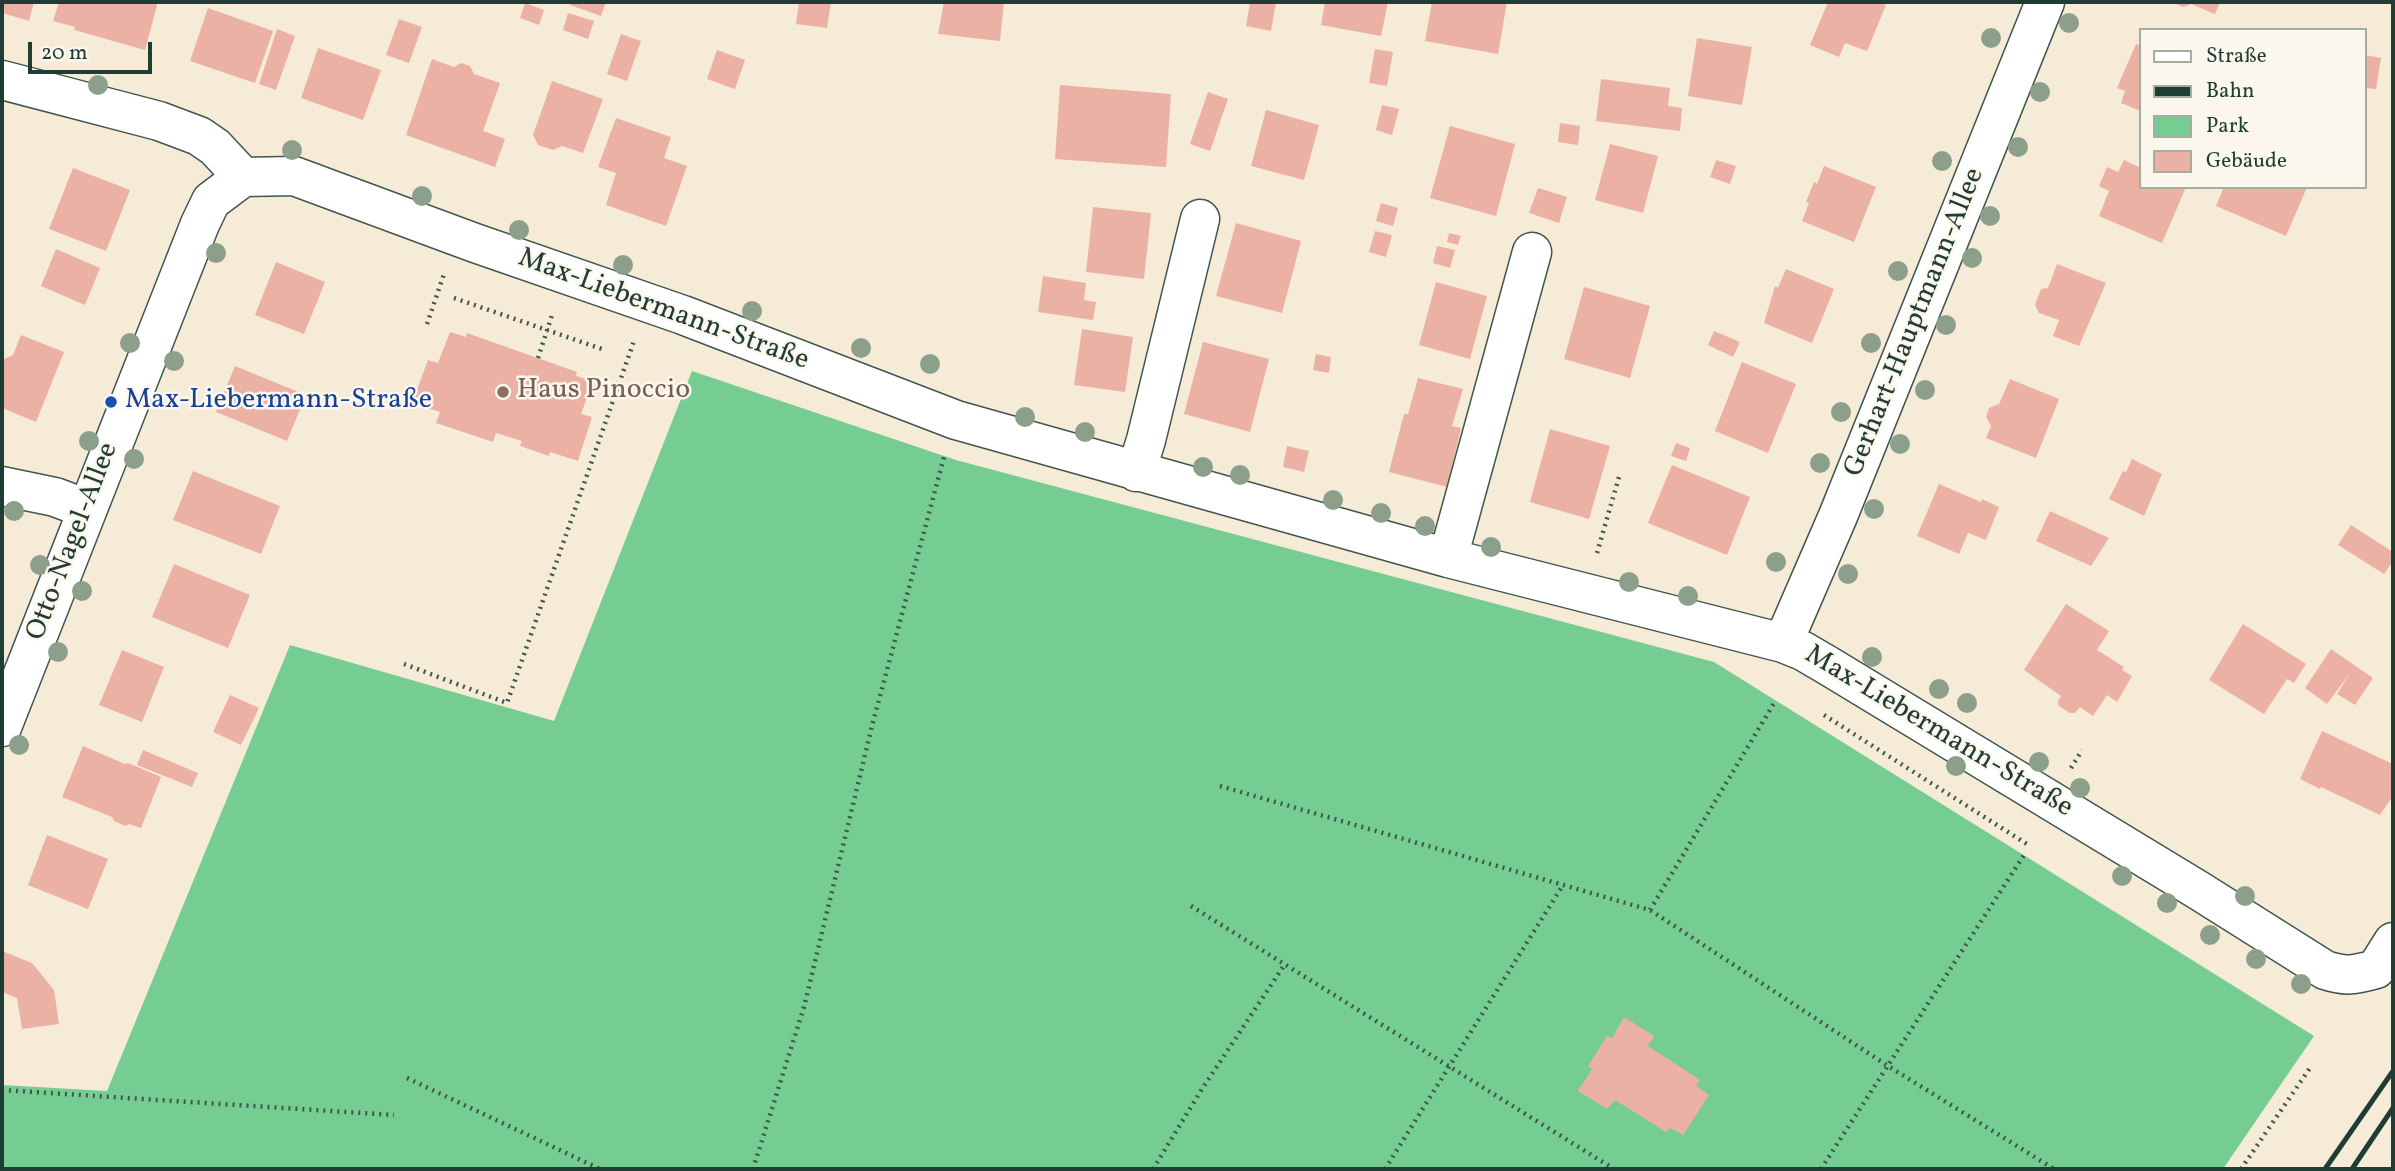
<!DOCTYPE html>
<meta charset="utf-8">
<style>
body{margin:0}
#map{position:relative;width:2395px;height:1171px;overflow:hidden;background:#f6ebd7;font-family:Vollkorn,serif}
canvas{display:block}
.frame{position:absolute;inset:0;border:4px solid #1f3d34;pointer-events:none}
.legend{position:absolute;left:2139px;top:28px;width:228px;height:161px;box-sizing:border-box;background:#fbf7ec;border:2px solid #a3ada2;margin:0;padding:9px 12px;list-style:none;font-size:21px;color:#1f3d34}
.legend li{display:flex;align-items:center;gap:14px;height:35px}
.legend b{width:35px;border:2px solid #a3ada2}
.scale{position:absolute;left:28px;top:42px;width:124px;height:32px;box-sizing:border-box;border:4px solid #1f3d34;border-top:0;padding-left:9px;font-size:21px;line-height:24px;white-space:nowrap;color:#1f3d34;-webkit-text-stroke:5px #fbf7ec;paint-order:stroke}
</style>
<div id="map">
<canvas width="2395" height="1171"></canvas>
<div class="frame"></div>
<ul class="legend">
<li><b style="height:9px;background:#fff"></b>Straße</li>
<li><b style="height:9px;background:#1f3d34"></b>Bahn</li>
<li><b style="height:19px;background:#76cd91"></b>Park</li>
<li><b style="height:19px;background:#ebb1a4"></b>Gebäude</li>
</ul>
<div class="scale">20 m</div>
</div>
<script>
const c = document.querySelector('canvas').getContext('2d');
c.lineJoin = 'round';
function fillPath(path, color) {
  c.fillStyle = color;
  c.fill(path, 'evenodd');
}
function stroke(path, color, width, dash) {
  c.strokeStyle = color;
  c.lineWidth = width;
  c.lineCap = dash ? 'butt' : 'round';
  c.setLineDash(dash || []);
  c.stroke(path);
}
function write(font, color, halo, rows, align = 'center') {
  c.font = font + ' Vollkorn,serif';
  c.lineWidth = 5;
  c.setLineDash([]);
  c.textBaseline = 'middle';
  c.strokeStyle = halo;
  c.fillStyle = color;
  for (const [text, x, y, turn = 0] of rows) {
    c.save();
    c.translate(x, y);
    c.rotate((+turn || 0) * Math.PI / 180);
    c.textAlign = isNaN(turn) ? turn : align;
    if (halo) c.strokeText(text, 0, 0);
    c.fillText(text, 0, 0);
    c.restore();
  }
}
const green = new Path2D(`
 M692,371l264,89 758,202 600,374 -91,133h-2221v-84l105,6 183,-446 264,76z`);
const building = new Path2D(`
 M2,2h32l-5,19 -27,-8z
 M59,2h99l-13,48 -71,-20 1,-3 -22,-6z
 M572,2h34l-5,14 -31,-11z
 M799,2h32l-4,26 -31,-4z
 M944,2h60l-4,39 -62,-7z
 M1250,2h26l-5,29 -25,-5z
 M1325,2h63l-7,34 -60,-11z
 M1432,2h75l-9,52 -73,-13z
 M1828,2h49l9,3 -19,46 -22,-8 -6,14 -29,-12z
 M2171,2h49l-5,12 -24,-10 -7,3z
 M525,3l19,7 -5,15 -19,-7z
 M208,8l65,23 -18,52 -65,-22z
 M568,13l26,8 -6,18 -25,-9z
 M399,19l23,8 -13,36 -23,-8z
 M277,29l18,7 -19,54 -17,-6z
 M621,34l20,7 -14,40 -20,-7z
 M1697,38l55,9 -10,58 -54,-9z
 M2136,44l5,2v65l-20,-8 4,-12 -8,-3z
 M318,48l63,22 -18,50 -62,-22z
 M1375,49l18,3 -6,34 -18,-3z
 M717,50l28,10 -10,29 -28,-10z
 M2365,55l16,3 -5,31 -11,-1z
 M432,59l22,8 7,-4 9,3 4,8 26,9 -17,48 22,8 -10,28 -89,-32z
 M1601,79l69,9 -2,18 14,2 -2,23 -84,-10z
 M552,81l51,18 -20,54 -21,-7 -9,4 -15,-5 -5,-10z
 M1060,85l111,9 -5,73 -111,-8z
 M1208,92l20,7 -18,52 -20,-7z
 M1382,105l17,4 -7,26 -16,-5z
 M1266,110l53,15 -15,55 -53,-14z
 M616,118l55,19 -7,21 23,8 -21,60 -60,-21 10,-32 -18,-6z
 M1560,123l20,3 -2,19 -20,-3z
 M1450,126l65,18 -19,72 -66,-18z
 M1610,144l48,12 -15,57 -48,-13z
 M1716,160l20,6 -6,18 -20,-7z
 M2124,160l17,8v19h45l-24,56 -63,-27 10,-25 -10,-5 8,-19 11,5z
 M1824,166l52,21 -22,55 -52,-21 7,-18 -3,-1 8,-20 3,2z
 M73,168l57,22 -24,61 -57,-22z
 M2224,187h83l-21,49 -70,-30z
 M1538,188l29,9 -8,26 -30,-10z
 M1381,203l17,5 -5,18 -17,-5z
 M1093,207l58,6 -7,66 -58,-7z
 M1236,223l65,18 -19,72 -66,-17z
 M1375,231l17,4 -6,22 -17,-5z
 M1449,233l12,3 -3,9 -11,-3z
 M1437,246l18,4 -5,18 -17,-5z
 M56,249l44,19 -15,37 -44,-19z
 M276,262l49,20 -21,52 -49,-19z
 M2057,264l49,19 -27,63 -26,-10 6,-16 -20,-7 -4,-8 6,-16 7,-1z
 M1786,269l48,20 -22,54 -48,-20 11,-37 3,2z
 M1043,276l43,7 -2,17 12,2 -3,18 -55,-8z
 M1436,282l51,14 -17,63 -51,-14z
 M1584,287l66,19 -20,72 -66,-19z
 M1082,329l51,8 -8,55 -51,-7z
 M1714,331l26,11 -7,15 -25,-12z
 M450,332l16,5 1,-4 110,39 -1,4 17,5 -12,33 11,3 -14,44 -28,-9 -1,4 -29,-10 2,-5 -26,-8 -3,9 -57,-19 4,-11 -28,-9 16,-43 10,3z
 M21,335l43,17 -28,70 -34,-14v-48l11,-5z
 M1203,342l66,17 -19,73 -66,-18z
 M1316,354l15,3 -2,16 -16,-3z
 M1742,362l54,22 -28,69 -53,-22z
 M235,366l71,29 -19,46 -71,-29z
 M1418,378l45,11 -11,37 9,2 -14,59 -58,-15 15,-58h4z
 M2010,379l49,20 -23,59 -50,-20 5,-12 -5,-9 3,-9 10,-4z
 M1550,429l60,17 -21,73 -59,-17z
 M1676,443l14,5 -4,13 -15,-5z
 M1287,446l22,5 -5,21 -21,-5z
 M2132,459l30,15 -18,42 -35,-17 14,-28 3,1z
 M1672,465l78,32 -23,58 -79,-32z
 M193,471l87,35 -19,48 -88,-34z
 M1939,484l42,18 1,-3 17,8 -13,33 -18,-7 -9,21 -42,-18z
 M2050,511l59,27 -18,28 -55,-25z
 M2351,525l42,27v9l-9,13 -46,-29z
 M174,564l76,31 -22,53 -76,-31z
 M2066,604l43,27 -12,19 27,17 -2,3 10,6 -15,26 -10,-7 -14,21 -13,-9 -5,6h-5l-11,-7 -1,-5 3,-5 -37,-26z
 M2243,624l63,40 -12,19 -7,-4 -23,35 -55,-34z
 M2331,649l42,29 -18,27 -18,-11 13,-21 -23,31 -22,-16z
 M122,650l42,17 -22,55 -43,-17z
 M230,695l29,13 -18,37 -28,-13z
 M2322,731l71,33v32l-13,19 -59,-28 -1,2 -20,-10z
 M83,746l42,18 3,-1 33,14 -20,51 -12,-4 -4,2 -11,-5 -2,-4 -50,-20z
 M143,750l55,23 -6,14 -55,-22z
 M47,835l61,24 -20,50 -60,-24z
 M2,951l30,12 22,27 5,34 -37,5 -5,-31 -15,-6z
 M1624,1017l30,19 -6,10 52,34 -4,6 13,9 -26,40 -13,-7 -4,4 -51,-32 -8,9 -29,-18 14,-22 -4,-3 19,-30 5,2z`);
const path = new Path2D(`
 M454,298l148,51
 M427,324l17,-50
 M538,358l15,-46
 M1597,553l22,-76
 M404,664l103,39 127,-362
 M1824,715l206,131
 M2071,768l11,-18
 M1220,786l430,124 238,156 166,103
 M1191,906l423,263
 M1650,910l126,-210
 M407,1078l193,91
 M2,1090l392,25
 M753,1169l51,-162 68,-281 72,-269
 M1153,1169l49,-80 83,-125
 M1385,1169l178,-284
 M1821,1169l203,-314
 M2241,1169l71,-104`);
const minor = new Path2D(`
 M2,80l157,41 40,15 16,11 28,30 51,-1 181,67 208,72 273,105 492,138 335,85 20,8 24,14 371,225 127,80c21,7 30,5 51,-1l17,-27
 M1136,472l10,-32 54,-221
 M2,486l53,11 32,12
 M1448,558l84,-306
 M1783,643l55,-127 207,-514
 M2,727l198,-503 11,-23 32,-24`);
const rail = new Path2D(`
 M2325,1169l68,-98
 M2352,1169l41,-61`);
const trees = [
 [2069,23],
 [1991,38],
 [98,85],
 [2040,92],
 [2018,147],
 [292,150],
 [1942,161],
 [422,196],
 [1990,216],
 [519,230],
 [216,253],
 [1972,258],
 [623,265],
 [1898,271],
 [752,311],
 [1946,325],
 [130,343],
 [1871,343],
 [861,348],
 [174,361],
 [930,364],
 [1925,390],
 [1841,412],
 [1025,417],
 [1085,432],
 [89,441],
 [1900,444],
 [134,459],
 [1820,463],
 [1203,467],
 [1240,475],
 [1333,500],
 [1874,509],
 [14,511],
 [1381,513],
 [1425,526],
 [1491,547],
 [1776,562],
 [40,565],
 [1848,574],
 [1629,582],
 [82,591],
 [1688,596],
 [58,652],
 [1872,657],
 [1939,689],
 [1967,703],
 [19,745],
 [2039,762],
 [1956,766],
 [2080,788],
 [2122,876],
 [2245,896],
 [2167,903],
 [2210,935],
 [2256,959],
 [2301,984]
];
const markers = [
 [503,392,7,"#8d6e63"],
 [111,402,7,"#1a4fb4"]
];
const streetNames = [
 ["Max-Liebermann-Straße",663,311,20],
 ["Gerhart-Hauptmann-Allee",1916,323,-68],
 ["Otto-Nagel-Allee",74,542,-69],
 ["Max-Liebermann-Straße",1938,733,31]
];
const educationNames = [
 ["Haus Pinoccio",517,392]
];
const transitNames = [
 ["Max-Liebermann-Straße",125,402]
];
fillPath(green, '#76cd91');
fillPath(building, '#ebb1a4');
stroke(minor, '#3f574c', 41);
stroke(path, '#3f574c', 4.5, [2, 5]);
stroke(minor, '#fff', 38);
stroke(rail, '#1f3d34', 5);
c.fillStyle = '#8c9f8a';
for (const [x, y] of trees) {
  c.beginPath();
  c.arc(x, y, 10, 0, 2 * Math.PI);
  c.fill();
}
for (const [x, y, r, color] of markers) {
  const dot = new Path2D();
  dot.arc(x, y, r, 0, 2 * Math.PI);
  c.fillStyle = color;
  c.fill(dot);
  stroke(dot, '#fbf7ec', 2.5);
}
write('28px', '#1f3d34', '#fbf7ec', streetNames);
write('28px', '#785e54', '#fbf7ec', educationNames, 'left');
write('28px', '#164399', '#fbf7ec', transitNames, 'left');
</script>
